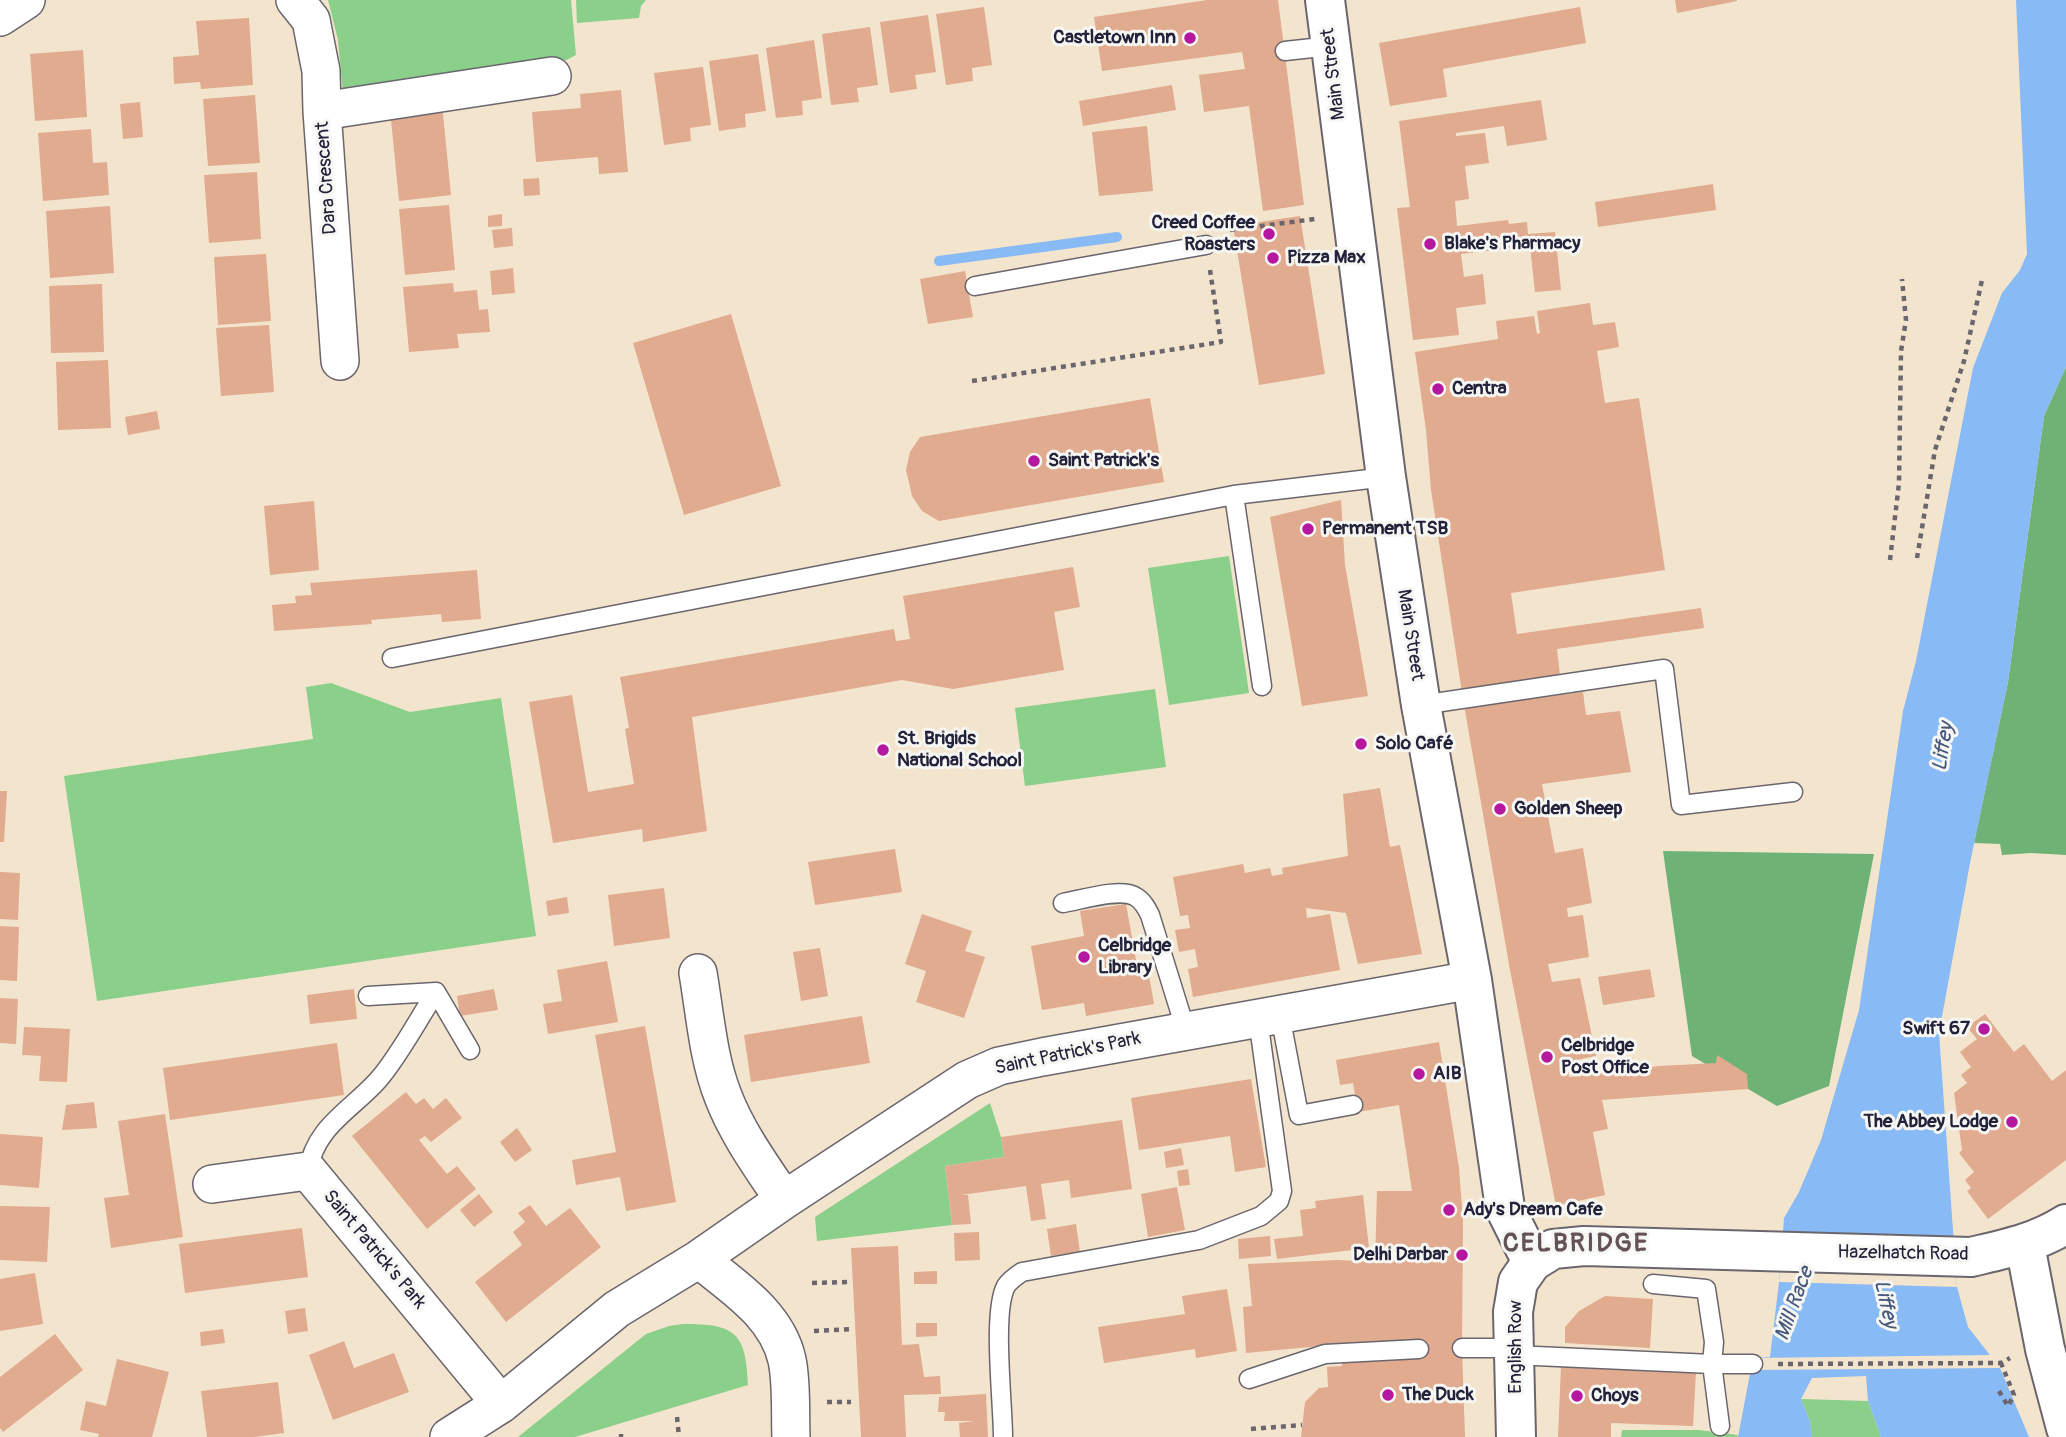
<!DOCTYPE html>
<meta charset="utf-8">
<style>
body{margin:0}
canvas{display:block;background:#f3e4cd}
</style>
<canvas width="2066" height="1437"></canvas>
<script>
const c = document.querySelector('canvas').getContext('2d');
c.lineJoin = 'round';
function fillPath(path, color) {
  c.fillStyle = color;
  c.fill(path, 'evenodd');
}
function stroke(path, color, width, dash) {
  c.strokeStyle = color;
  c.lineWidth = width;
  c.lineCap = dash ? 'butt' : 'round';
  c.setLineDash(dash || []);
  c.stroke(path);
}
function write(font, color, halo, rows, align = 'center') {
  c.font = font + ' Pangolin,sans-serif';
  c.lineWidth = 6;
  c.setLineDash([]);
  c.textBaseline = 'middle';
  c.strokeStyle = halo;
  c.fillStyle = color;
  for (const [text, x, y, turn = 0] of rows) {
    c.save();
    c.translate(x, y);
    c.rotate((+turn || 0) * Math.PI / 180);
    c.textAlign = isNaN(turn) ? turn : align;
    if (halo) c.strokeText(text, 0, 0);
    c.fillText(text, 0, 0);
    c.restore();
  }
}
const green = new Path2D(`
 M328,0h243l5,55 -25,13 -208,25 -5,-53z
 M576,0h70l-5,6 -2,12 -62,5z
 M1229,556l20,137 -80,12 -21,-137z
 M331,683l79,29 91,-14 35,238 -439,65 -33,-225 249,-37 -7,-52z
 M1155,689l11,78 -141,19 -10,-78z
 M990,1103l11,34 3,20 -59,9 7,59 -135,16 -2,-24z
 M683,1324c52,0 63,8 65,61l-173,52h-57l128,-103 23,-8z
 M1801,1399l67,2 13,36h-69l-2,-16z
 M1622,1430h77l39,5 -1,2h-116z`);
const forest = new Path2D(`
 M2066,367v488l-35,-2 -29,2 -2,-11 -26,-1 34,-161 36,-266z
 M1663,851l211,3 -45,232 -52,20 -85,-50z`);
const water = new Path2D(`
 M2016,0h50v367l-22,49 -36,266 -38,181 -31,170 18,254 11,40 32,41 29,69h-148l-13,-36 -2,-25 -54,2 -11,21 9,22 2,16h-74l15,-79 17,-1 9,-75 5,-64 15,-26 22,-52 38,-130 44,-299 13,-50 57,-293 29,-75 18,-23 7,-16z`);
const pier = new Path2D(`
 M1954,1243l3,44 -178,-5 3,-30z
 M1992,1355l8,13 -247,2v-12z`);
const stream = new Path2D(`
 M939,261l178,-24`);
const building = new Path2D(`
 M1207,0h71l26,205 -41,6 -14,-105 -45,6 -5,-37 46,-6 -3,-17 -140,19 -8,-54z
 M1675,0h62v1l-60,12z
 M984,7l8,58 -20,3 1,13 -27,4 -10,-71z
 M1580,7l6,36 -143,26 4,28 -57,9 -11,-63z
 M928,15l8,57 -21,3 2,14 -27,4 -10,-71z
 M249,18l4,67 -52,4 -1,-7 -26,2 -1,-27 26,-2 -3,-34z
 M870,27l8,58 -21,3 2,14 -28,3 -9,-71z
 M814,40l8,58 -20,3 1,14 -27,3 -10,-70z
 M83,50l4,67 -52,4 -5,-67z
 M758,54l8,57 -21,3 1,13 -27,4 -10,-70z
 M703,67l8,58 -21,3 1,13 -27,4 -10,-72z
 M1172,85l4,25 -93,16 -4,-25z
 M621,90l7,82 -29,2 -1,-17 -62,5 -4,-50 49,-4 -1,-14z
 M255,95l5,68 -52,3 -5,-67z
 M1541,100l6,40 -40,6 -3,-20 -48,7v3l29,-3 4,30 -24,3 4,33 -14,2 2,25 51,-6 1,4 18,-2 1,12 27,-2 6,58 -26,2 -5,-46 -69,8 3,23 19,-3 3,30 -30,4 3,27 -46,5 -16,-132 13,-1 -11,-86z
 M140,102l3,35 -20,2 -3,-35z
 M442,104l9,91 -52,6 -9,-92z
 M1147,126l6,65 -54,5 -7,-64z
 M91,129l2,34 14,-1 2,33 -66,6 -5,-68z
 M257,172l4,67 -52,4 -5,-68z
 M539,178l1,17 -16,1 -1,-17z
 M1713,184l3,26 -118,17 -3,-25z
 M449,205l6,65 -50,5 -6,-66z
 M110,206l4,67 -64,5 -4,-67z
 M502,214v12l-14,1v-11z
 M1300,216l25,158 -66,11 -26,-159z
 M512,228l1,18 -19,2 -2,-18z
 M266,254l5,67 -53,4 -4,-68z
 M513,268l2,25 -23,2 -2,-24z
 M965,271l8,46 -45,7 -8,-45z
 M453,283l1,9 23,-2 2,20 9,-1 2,23 -33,2 2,14 -50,4 -6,-65z
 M102,284l2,68 -53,1 -2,-67z
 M1590,303l3,22 22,-3 4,25 -22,4 8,52 34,-5 26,172 -154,23 6,41 184,-26 3,20 -147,21 3,26 -32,4 3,20 52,-7 3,23 34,-4 11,61 -89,12 13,69 28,-5 9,55 -25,5 1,9 15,-2 6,42 -41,7 4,18 28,-4 16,78 -29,6 2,15 90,-11 57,-3 1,-8 30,19 1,15 -146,11 6,29 -15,3 12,63 -49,11 -46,-236 -47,-271 -32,-209 -5,-60 -11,-78 83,-13 -2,-18 38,-5 3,18 3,-1 -3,-22z
 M731,314l50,172 -97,29 -51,-172z
 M269,325l5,67 -53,4 -5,-68z
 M108,360l3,68 -53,2 -2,-68z
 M1150,398l14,84 -225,39 -17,-10 -10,-15 -6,-26 4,-18 10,-15z
 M157,411l3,18 -32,6 -3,-18z
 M1341,500l4,65 23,131 -66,10 -32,-189z
 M314,501l5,69 -49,5 -6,-69z
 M1073,567l7,40 -26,5 10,58 -111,19 -51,-9 -210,37 15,114 -64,11 -1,-13 -89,14 -24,-141 43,-7 16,97 46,-8 -9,-55 4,-1 -9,-51 274,-48 2,12 14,-2 -7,-43z
 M477,570l4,49 -39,3 -1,-8 -70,6 1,4 -98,7 -2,-26 24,-2 -1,-7 17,-1 -2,-12z
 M1380,788l10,59 10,-2 22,109 -64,10 -12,-51 -40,-5 1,10 23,-4 10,56 -147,27 -5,-28 10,-2 -3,-18 -16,3 -4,-22 15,-2 -2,-13 -8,1 -7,-39 70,-13 2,9 25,-5 2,8 11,-2 -1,-6 66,-12 -5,-62z
 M0,791h7l-3,51h-4z
 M895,849l7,43 -87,13 -7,-43z
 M0,872l20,1 -2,47 -18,-1z
 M664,888l6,50 -56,8 -6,-51z
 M567,897l2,16 -21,3 -2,-15z
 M1126,904l12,67 10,-2 6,35 -68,12 -2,-13 -42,7 -11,-64 53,-10 -4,-25z
 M922,914l50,17 -7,20 20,6 -21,61 -48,-16 10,-31 -21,-7z
 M0,926l19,1 -2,54 -17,-1z
 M820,948l8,48 -27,5 -8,-49z
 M607,961l11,61 -70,12 -5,-30 19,-3 -5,-31z
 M1650,969l5,28 -52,8 -5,-28z
 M354,989l3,30 -47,5 -3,-29z
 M494,989l4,21 -38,6 -3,-20z
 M0,998l18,1 -2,45 -16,-1z
 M1985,1014l29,38 10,-8 28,37 14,-11v90l-78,59 -21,-28 4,-3 -6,-8 9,-8 -15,-19 3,-3 -8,-57 13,-10 -6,-8 10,-8 -11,-15 17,-13 -10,-12z
 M862,1016l8,47 -119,19 -7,-47z
 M645,1026l31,176 -50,9 -6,-34 -44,8 -4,-25 44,-8 -21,-117z
 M24,1027l46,2 -3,53 -28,-1 2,-25 -19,-1z
 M1439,1042l20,126 4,53 -1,127 3,89h-164l4,-35 14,-14 9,-1 -1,-20 15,-1v-11l77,-13 -67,1 -106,10 -3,-46 9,-1 -4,-42 90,-4 37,2 2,-71h35l-13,-86 -41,7 -5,-29 -13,2 -4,-25z
 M337,1043l7,52 -174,25 -7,-52z
 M1251,1079l15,88 -31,5 -5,-36 -91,14 -8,-52z
 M406,1092l10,12 8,-6 9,11 13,-11 16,20 -31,24 -6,-6 -6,4 28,34 10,-8 19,23 -49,40 -75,-93z
 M94,1102l3,26 -35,2 4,-25z
 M165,1114l18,123 -72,11 -7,-50 25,-3 -11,-74z
 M1122,1120l10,69 -61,9 -2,-18 -28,4 5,35 -15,2 -5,-35 -65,9h7l3,29 -19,1 -7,-59 59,-9 -3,-20z
 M517,1128l15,22 -17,12 -15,-20z
 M0,1134l43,3 -4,51 -39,-3z
 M1181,1148l3,17 -18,3 -2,-16z
 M1188,1169l2,16 -11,1 -2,-15z
 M1177,1187l8,43 -37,7 -7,-43z
 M479,1194l14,18 -19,15 -14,-17z
 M1363,1195l6,53 -92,11 -3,-20 29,-3 -3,-26 16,-2 -1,-7z
 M530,1205l16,21 24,-18 31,39 -95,75 -31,-40 47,-37 -9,-13 12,-10 -7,-9z
 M0,1206l50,1 -3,55 -47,-2z
 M1076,1224l4,28 -29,4 -4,-27z
 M302,1228l6,49 -123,16 -6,-49z
 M979,1232l1,28 -25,1 -1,-28z
 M1270,1236l1,20 -32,3 -1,-20z
 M898,1246l4,99 17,-1 5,33 16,-1 1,18 -37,1 2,42h-45l-10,-189z
 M937,1271v13h-23v-12z
 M35,1273l8,51 -43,7v-52z
 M1227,1289l10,62 -41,7 -1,-9 -91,14 -6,-36 87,-13 -3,-18z
 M1605,1296l48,3 -3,49 -85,-5v-16l14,-16z
 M305,1308l3,23 -20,3 -3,-23z
 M916,1323h21v13l-21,1z
 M223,1329l2,14 -24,3 -1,-14z
 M55,1334l28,36 -80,62 -3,-4v-51z
 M344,1341l10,27 40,-15 15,39 -76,28 -24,-65z
 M117,1359l52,13 -17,65h-54l1,-3 -19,-4 6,-29 20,5z
 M1561,1366l135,6 -3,54 -82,-3v14h-53z
 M278,1382l6,51 -30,4h-47l-6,-46z
 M986,1394l2,43h-28l-1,-14 16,-2h-31l1,-9h-7l1,-15z`);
const path = new Path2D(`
 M1230,230l85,-11
 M972,381l249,-39 -11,-72
 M1917,558l18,-108 29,-89 18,-81
 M1890,560l9,-77 2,-132 5,-31 -4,-41
 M812,1283l36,-1
 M814,1331l38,-2
 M1778,1364l223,-1 9,-5
 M1999,1391l9,15 6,-11 -13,-32
 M827,1402h24
 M677,1417l2,20
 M1251,1429l51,-4
 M621,1434v3`);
const lane = new Path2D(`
 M1285,51l46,-5
 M975,286l231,-41
 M1234,495l28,191
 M392,658l842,-163 152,-18
 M1421,705l243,-36 17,136 112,-13
 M1063,903c18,-3 58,-16 73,-6 7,4 11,12 14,18l36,116
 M368,996l68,-4 34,58
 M1280,1015l19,100 54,-10
 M308,1171c7,-45 44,-61 71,-92 20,-23 40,-61 57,-87
 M1653,1284l53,5 8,53 -2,22 8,62
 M1462,1348h52
 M1514,1355l198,9h41
 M1249,1379l76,-25 94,-5
 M1003,1437c0,-34 -11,-125 3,-151 4,-6 10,-10 16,-14l177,-32 62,-24 18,-15 3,-10 -24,-172`);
const street = new Path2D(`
 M295,0l16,20 10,51 1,40 18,250
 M0,17l26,-17
 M322,111l230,-35
 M698,973c7,41 10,85 25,123 14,37 39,71 61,104
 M212,1184l96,-13 193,233
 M699,1259c34,28 78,55 88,101 5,23 3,53 4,77
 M449,1437l52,-33 116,-95 82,-50 85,-59 183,-120 32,-14 43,-9 430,-77`);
const secondary = new Path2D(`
 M1325,0l61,477 35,228 51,275 33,228 27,54
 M2025,1245l20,104 21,79
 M1516,1437l-3,-125 5,-30 14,-20 21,-13 31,-3 387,11c34,-8 65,-14 95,-33`);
const markers = [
 [1190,38,7,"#b5179e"],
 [1269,234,7,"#b5179e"],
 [1430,244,7,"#b5179e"],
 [1273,258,7,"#b5179e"],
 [1438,389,7,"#b5179e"],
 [1034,461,7,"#b5179e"],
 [1308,529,7,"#b5179e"],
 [1361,744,7,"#b5179e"],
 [883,750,7,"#b5179e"],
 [1500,809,7,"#b5179e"],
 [1084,957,7,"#b5179e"],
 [1984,1029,7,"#b5179e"],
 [1547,1057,7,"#b5179e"],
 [1419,1074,7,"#b5179e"],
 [2012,1122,7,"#b5179e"],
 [1449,1210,7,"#b5179e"],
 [1462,1255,7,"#b5179e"],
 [1388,1395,7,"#b5179e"],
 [1577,1396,7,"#b5179e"]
];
const poiNames = [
 ["Castletown Inn",1176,38,"right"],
 ["Creed Coffee",1255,223,"right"],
 ["Roasters",1255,245,"right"],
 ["Blake's Pharmacy",1444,244],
 ["Pizza Max",1287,258],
 ["Centra",1452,389],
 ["Saint Patrick's",1048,461],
 ["Permanent TSB",1322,529],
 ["St. Brigids",897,739],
 ["National School",897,761],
 ["Solo Café",1375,744],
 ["Golden Sheep",1514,809],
 ["Celbridge",1098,946],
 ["Library",1098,968],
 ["Swift 67",1970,1029,"right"],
 ["Celbridge",1561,1046],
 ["Post Office",1561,1068],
 ["AIB",1433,1074],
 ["The Abbey Lodge",1998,1122,"right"],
 ["Ady's Dream Cafe",1463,1210],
 ["Delhi Darbar",1448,1255,"right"],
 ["The Duck",1402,1395],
 ["Choys",1591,1396]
];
const streetNames = [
 ["Main Street",1334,74,-97],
 ["Dara Crescent",327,178,-94],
 ["Main Street",1410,635,81],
 ["Saint Patrick's Park",1068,1054,-12],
 ["Saint Patrick's Park",374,1250,50],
 ["Hazelhatch Road",1903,1254,1],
 ["English Row",1516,1347,-90]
];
const waterNames = [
 ["Liffey",1944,747,-81],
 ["Mill Race",1795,1304,-70],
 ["Liffey",1885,1304,78]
];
const districtNames = [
 ["CELBRIDGE",1576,1244]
];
fillPath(green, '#8acf8a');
fillPath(forest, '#6fb276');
fillPath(water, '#88baf5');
fillPath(pier, '#f3e4cd');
stroke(stream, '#88baf5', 10);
fillPath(building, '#e0ab8f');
stroke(lane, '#6b666e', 21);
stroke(street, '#6b666e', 40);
stroke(secondary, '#6b666e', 42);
stroke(path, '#6b666e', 4.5, [5, 5]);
stroke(lane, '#fff', 18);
stroke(street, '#fff', 37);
stroke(secondary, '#fff', 38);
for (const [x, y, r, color] of markers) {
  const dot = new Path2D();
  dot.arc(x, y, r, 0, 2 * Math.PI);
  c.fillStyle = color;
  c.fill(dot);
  stroke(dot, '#f6f6f2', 2.5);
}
write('bold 19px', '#22223b', '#f6f6f2', poiNames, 'left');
write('19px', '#22223b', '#f6f6f2', streetNames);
write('italic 21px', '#46577c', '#f6f6f2', waterNames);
c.letterSpacing = '2px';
write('bold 26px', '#645258', '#f6f6f2', districtNames);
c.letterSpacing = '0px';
</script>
